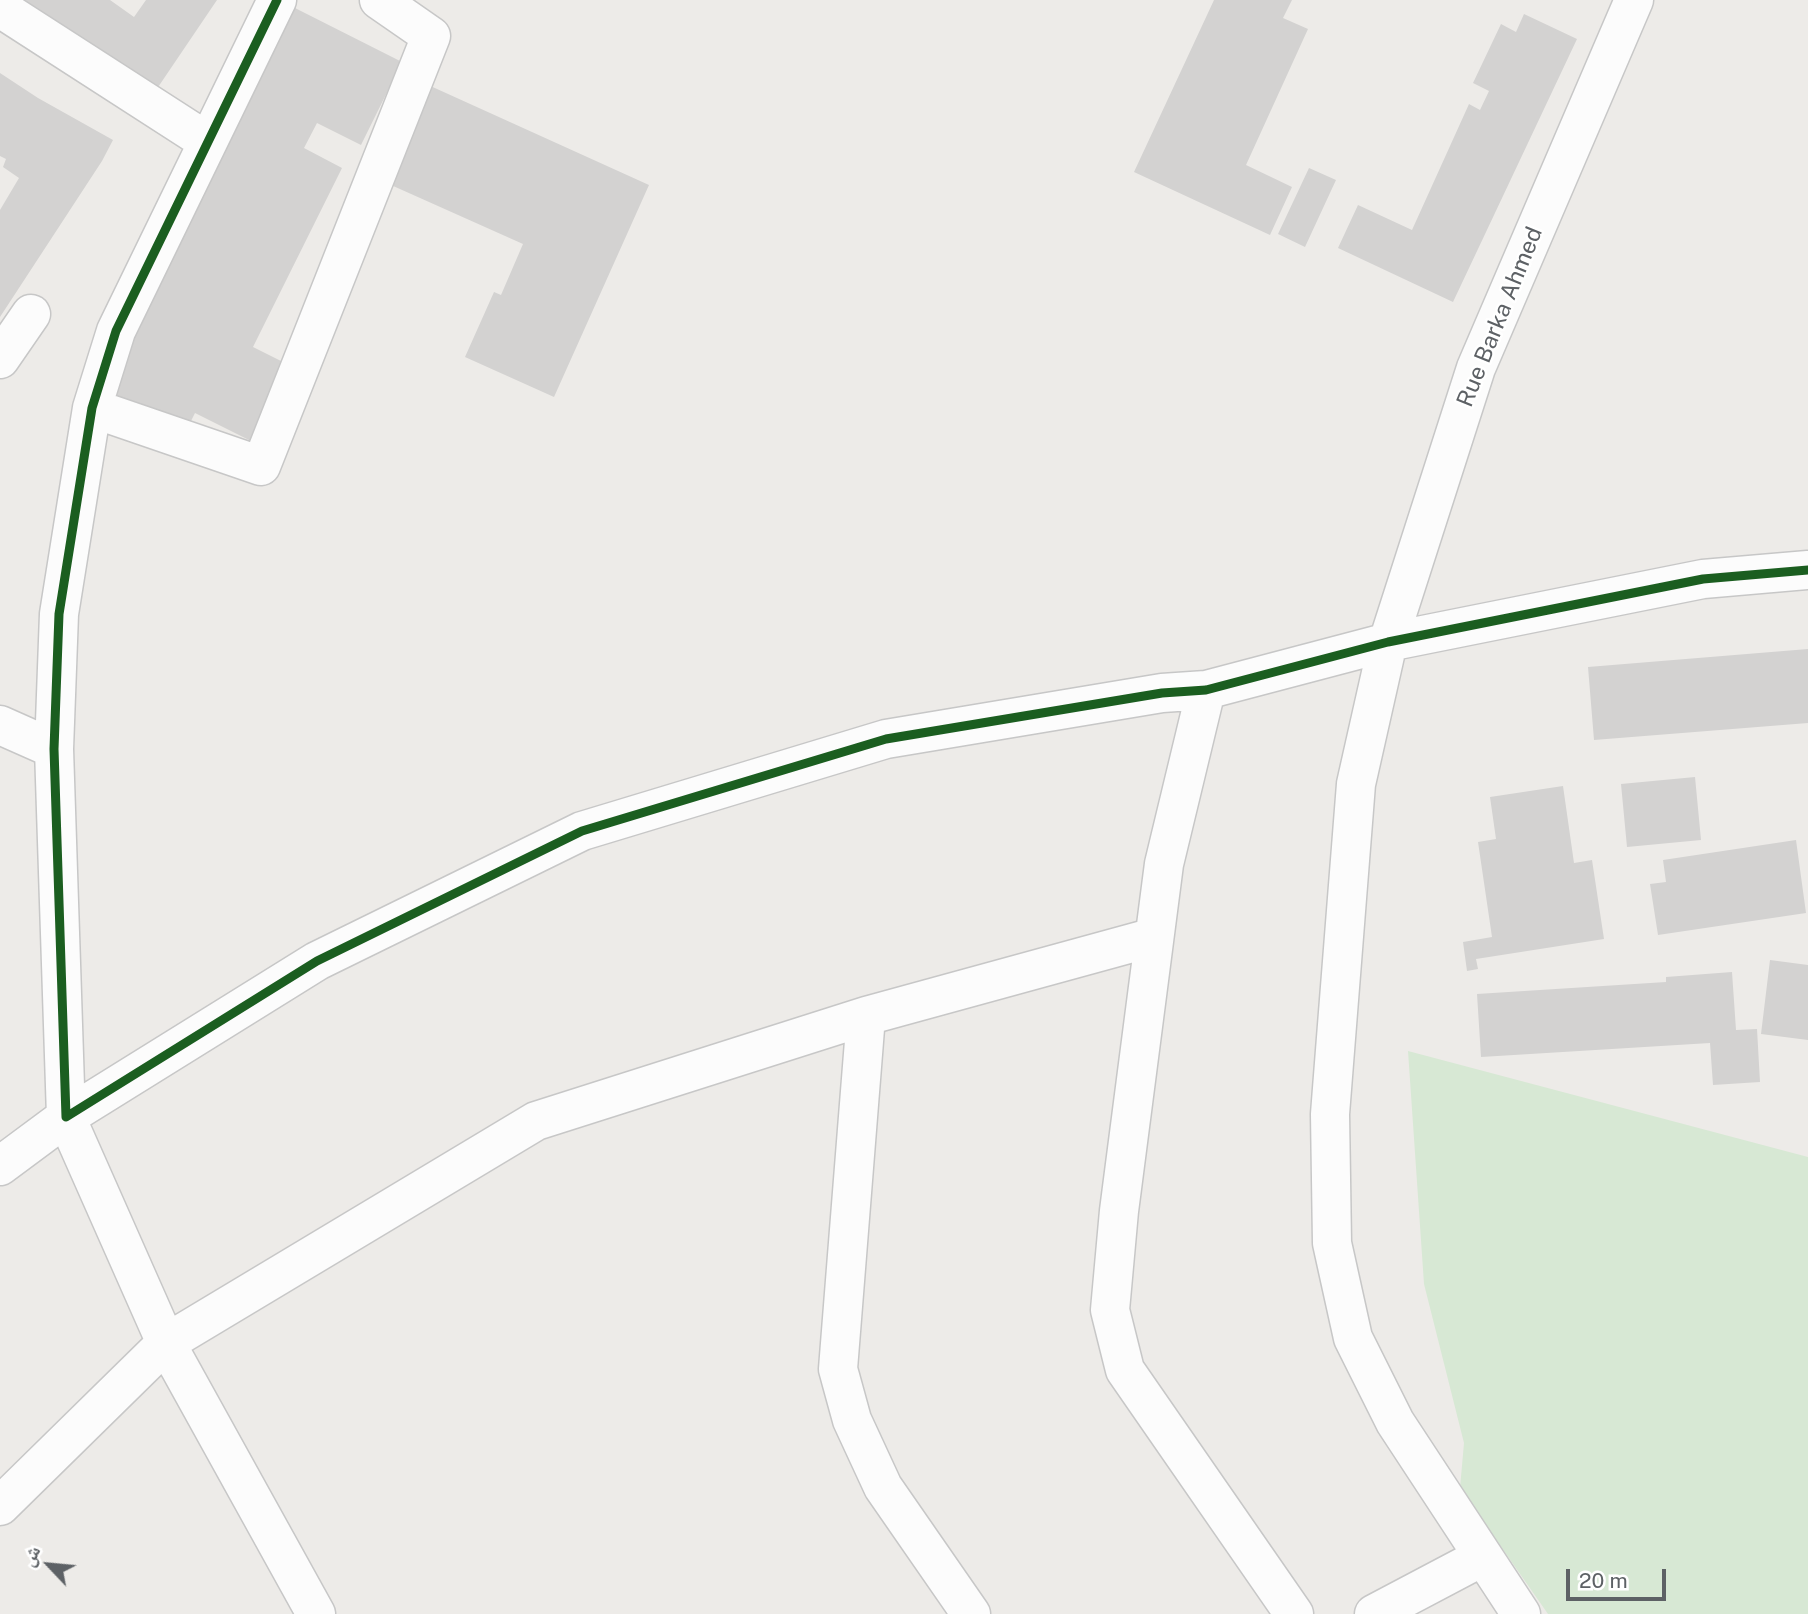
<!DOCTYPE html>
<meta charset="utf-8">
<style>
body{margin:0}
#map{position:relative;width:1808px;height:1614px;overflow:hidden;background:#edebe8;font-family:"Public Sans","Noto Naskh Arabic",sans-serif}
canvas{display:block}
.north{position:absolute;left:14px;top:1530px;width:70px;height:70px;-webkit-text-stroke:5px #fff;paint-order:stroke;rotate:296deg;font-size:19px;font-weight:700;line-height:28px;text-align:center;color:#5d6165}
.north::after{content:'';display:block;margin:auto;width:24px;height:32px;background:#5d6165;clip-path:polygon(50% 0,100% 100%,50% 72%,0 100%)}
.scale{position:absolute;left:1566px;top:1569px;width:100px;height:32px;box-sizing:border-box;border:4px solid #5d6165;border-top:0;padding-left:9px;font-size:21px;line-height:24px;white-space:nowrap;color:#5d6165;-webkit-text-stroke:5px #fff;paint-order:stroke}
</style>
<div id="map">
<canvas width="1808" height="1614"></canvas>
<div class="north">ش</div>
<div class="scale">20 m</div>
</div>
<script>
const c = document.querySelector('canvas').getContext('2d');
c.lineJoin = 'round';
function fillPath(path, color) {
  c.fillStyle = color;
  c.fill(path, 'evenodd');
}
function stroke(path, color, width, dash) {
  c.strokeStyle = color;
  c.lineWidth = width;
  c.lineCap = dash ? 'butt' : 'round';
  c.setLineDash(dash || []);
  c.stroke(path);
}
function write(font, color, halo, rows, align = 'center') {
  c.font = font + ' "Public Sans",sans-serif';
  c.lineWidth = 5;
  c.setLineDash([]);
  c.textBaseline = 'middle';
  c.strokeStyle = halo;
  c.fillStyle = color;
  for (const [text, x, y, turn = 0] of rows) {
    c.save();
    c.translate(x, y);
    c.rotate((+turn || 0) * Math.PI / 180);
    c.textAlign = isNaN(turn) ? turn : align;
    if (halo) c.strokeText(text, 0, 0);
    c.fillText(text, 0, 0);
    c.restore();
  }
}
const green = new Path2D(`
 M1408,1051l400,106v457h-260l-88,-126 4,-45 -40,-159z`);
const building = new Path2D(`
 M0,0h110l24,17 12,-17h71l-67,99z
 M1214,0h78l-9,18 25,11 -62,136 46,22 -22,48 -136,-63z
 M293,7l109,55 -41,83 -44,-22 -13,25 38,20 -89,179 40,20 -38,76 -60,-30 -10,20 -83,-41z
 M1524,14l53,25 -124,263 -115,-54 20,-43 54,25 57,-126 11,6 9,-19 -16,-8 28,-59 15,8z
 M0,73l38,25 75,42 -11,21 -102,156v-107l19,-32 -16,-11 3,-8 -6,-3z
 M426,84l223,101 -95,212 -89,-40 29,-65 7,3 22,-51 -141,-63z
 M1309,168l27,12 -31,67 -27,-13z
 M1808,649v74l-214,17 -6,-73z
 M1695,777l6,63 -74,7 -6,-63z
 M1563,786l11,77 18,-3 12,79 -128,20 2,10 -11,2 -4,-29 29,-5 -14,-95 18,-3 -6,-42z
 M1796,840l10,73 -148,22 -8,-51 16,-2 -3,-22z
 M1770,960l38,5v75l-47,-6z
 M1732,972l4,58 21,-1 3,53 -47,3 -3,-42 -229,14 -4,-63 189,-12v-5z`);
const minor = new Path2D(`
 M277,0l-161,331 -24,77 -33,206 -5,135 12,368 251,-156 265,-130 304,-92 276,-46 44,-3 182,-48 315,-63 105,-9
 M0,8l208,134
 M0,359l31,-45
 M92,408l169,58 170,-430 -52,-36
 M1206,690l-42,174 -45,347 -9,99 15,60 169,244
 M0,725l54,24
 M866,1016l-28,353 14,51 31,67 88,127
 M0,1166l66,-49 100,226 150,271
 M0,1506l166,-163 370,-222 330,-105 288,-79
 M1374,1614l108,-57
 M1521,1614l-126,-192 -42,-84 -21,-95 -2,-129 26,-330 32,-142 88,-274 158,-368`);
const cycleway = new Path2D(`
 M277,0l-161,331 -24,77 -33,206 -5,135 12,368 251,-156 265,-130 304,-92 276,-46 44,-3 182,-48 315,-63 105,-9`);
const streetNames = [
 ["Rue Barka Ahmed",1500,317,-68]
];
fillPath(green, '#d7e8d4');
fillPath(building, '#d3d2d1');
stroke(minor, '#c7c7c7', 41);
stroke(minor, '#fcfcfc', 38);
stroke(cycleway, '#1b5e20', 9);
write('23px', '#5d6165', '#fff', streetNames);
</script>
